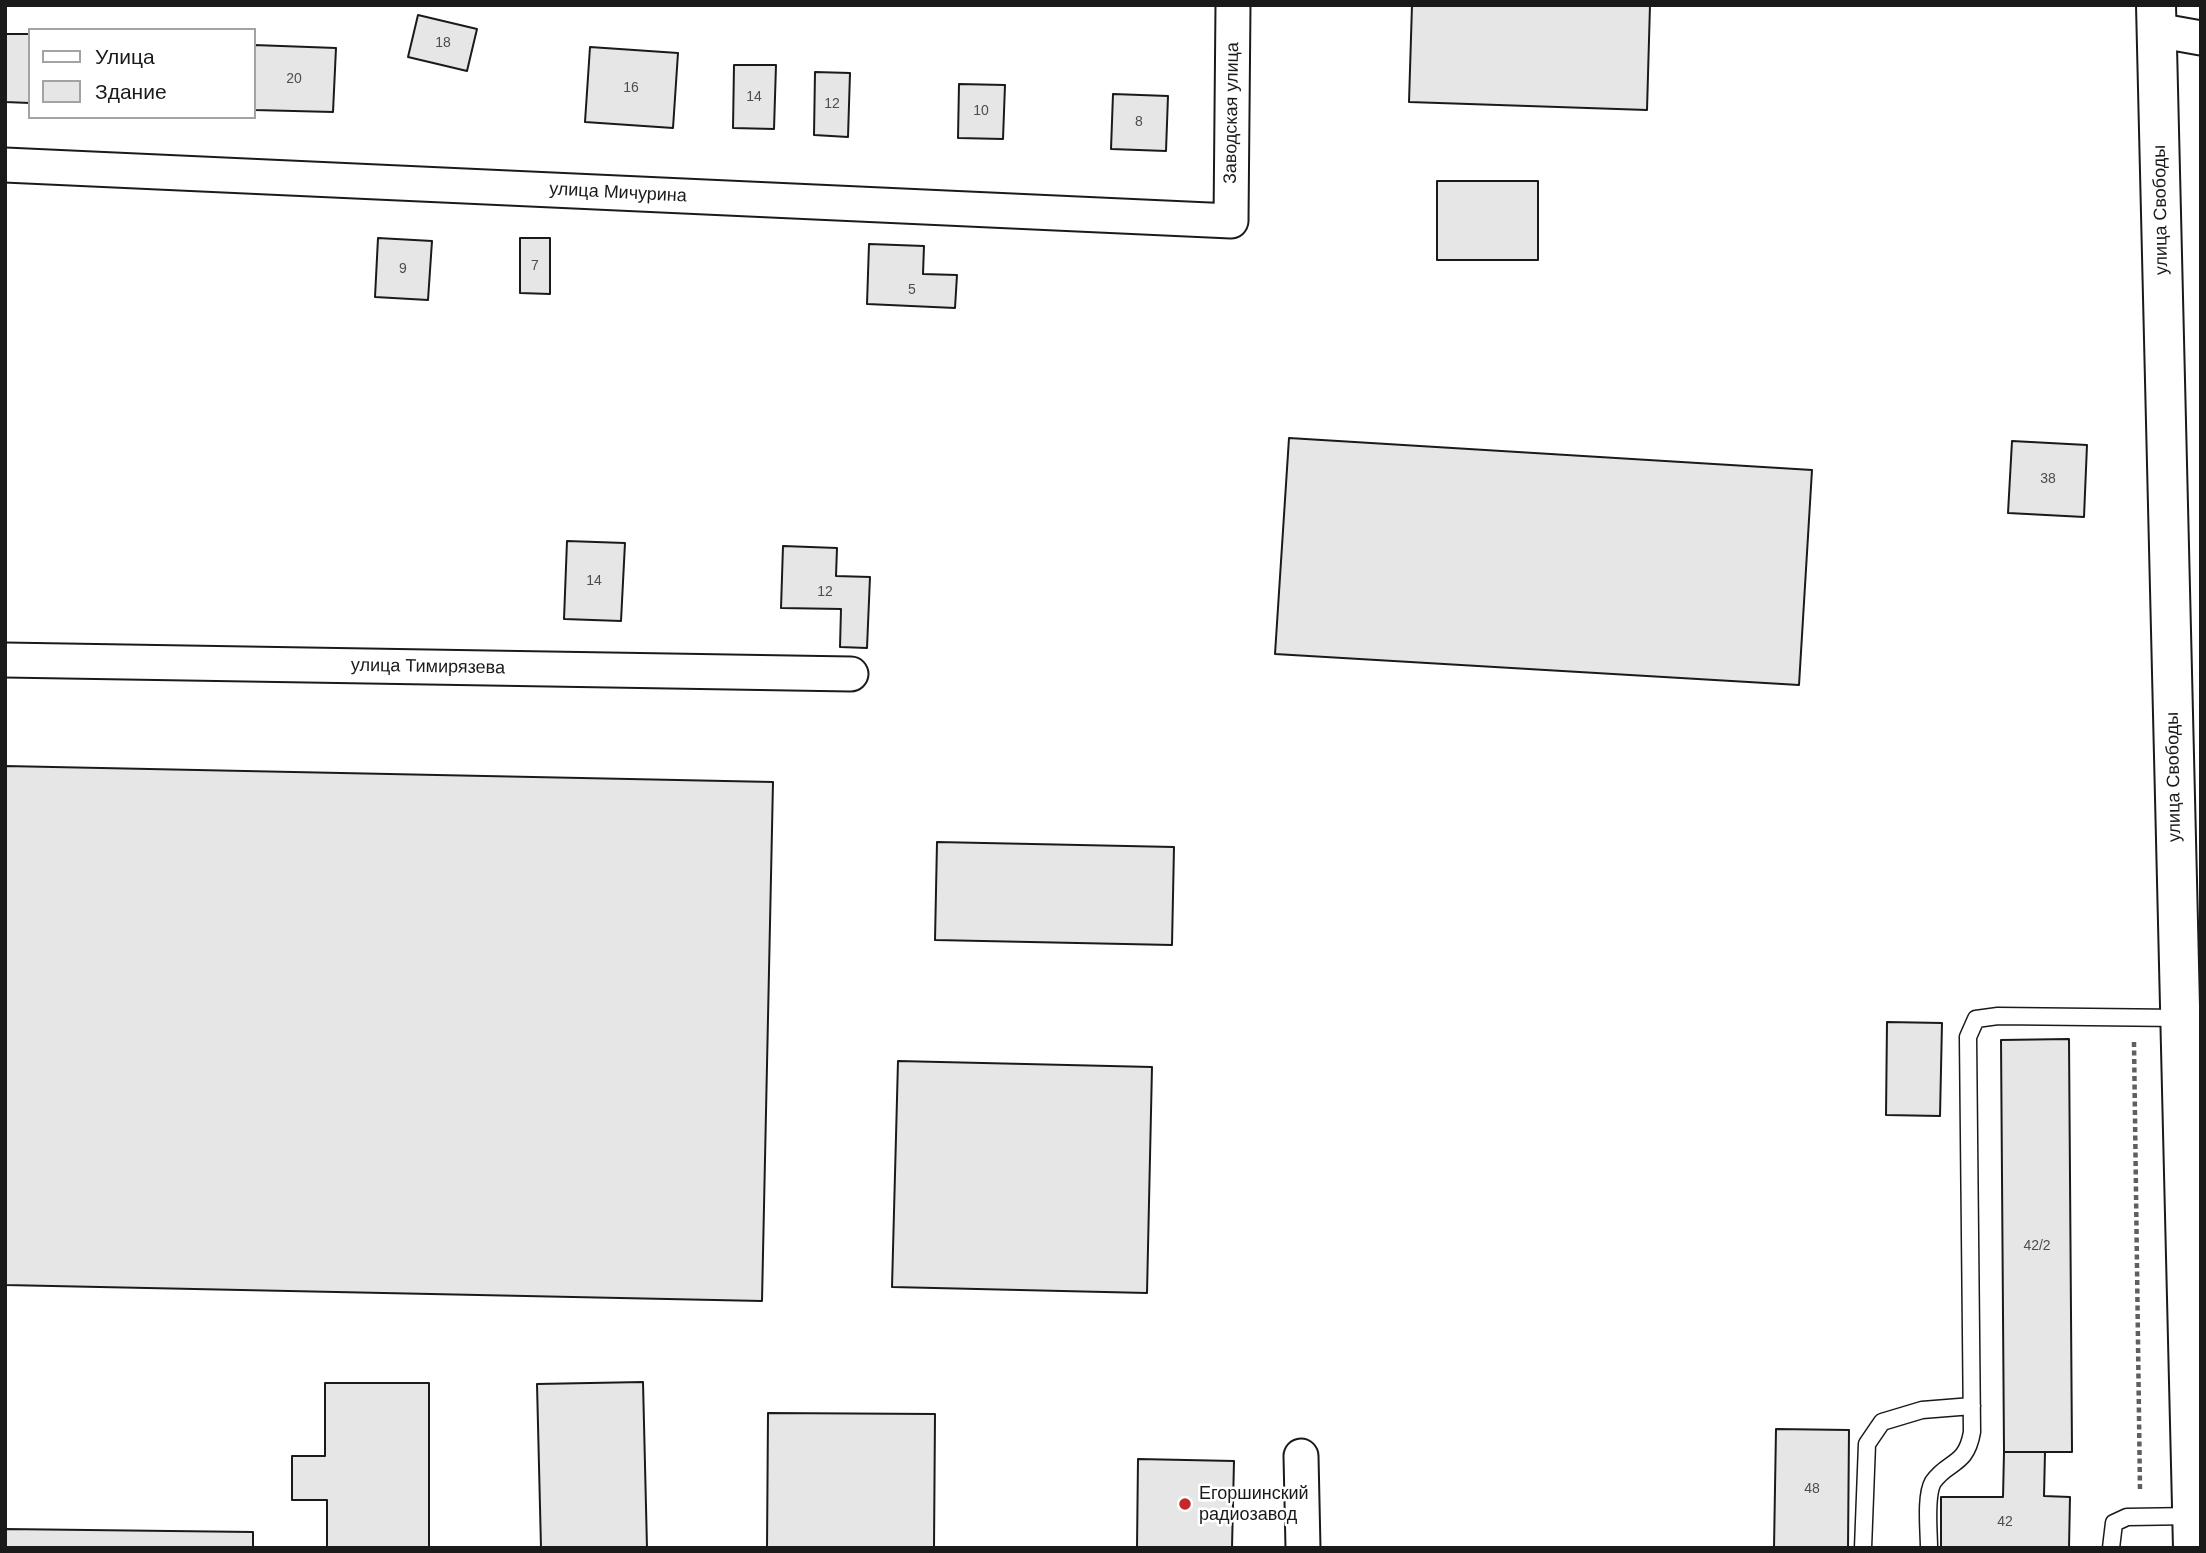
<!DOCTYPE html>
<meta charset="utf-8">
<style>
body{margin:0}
#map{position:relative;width:2206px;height:1553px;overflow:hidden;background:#fff;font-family:Helvetica,sans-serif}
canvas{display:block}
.frame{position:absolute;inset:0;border:7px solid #1a1a1a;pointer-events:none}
.legend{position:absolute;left:28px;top:28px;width:228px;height:91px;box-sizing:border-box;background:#fff;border:2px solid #a3a3a3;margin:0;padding:9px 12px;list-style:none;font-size:21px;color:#1a1a1a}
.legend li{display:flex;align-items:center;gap:14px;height:35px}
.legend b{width:35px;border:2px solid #a3a3a3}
</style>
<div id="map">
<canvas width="2206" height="1553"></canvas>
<div class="frame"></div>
<ul class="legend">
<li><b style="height:9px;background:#fff"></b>Улица</li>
<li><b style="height:19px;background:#e6e6e6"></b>Здание</li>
</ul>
</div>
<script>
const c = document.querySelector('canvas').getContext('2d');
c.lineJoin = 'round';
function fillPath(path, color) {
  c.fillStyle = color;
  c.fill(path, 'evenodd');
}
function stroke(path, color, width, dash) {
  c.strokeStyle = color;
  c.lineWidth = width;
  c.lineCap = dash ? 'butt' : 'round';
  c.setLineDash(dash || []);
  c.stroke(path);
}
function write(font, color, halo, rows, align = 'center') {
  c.font = font + ' Helvetica,sans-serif';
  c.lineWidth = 5;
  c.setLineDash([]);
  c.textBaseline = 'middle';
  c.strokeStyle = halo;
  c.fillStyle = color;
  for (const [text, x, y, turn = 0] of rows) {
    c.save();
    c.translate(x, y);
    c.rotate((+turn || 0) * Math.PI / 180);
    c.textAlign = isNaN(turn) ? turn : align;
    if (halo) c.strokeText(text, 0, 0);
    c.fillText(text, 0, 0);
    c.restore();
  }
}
const building = new Path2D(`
 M1412,5h238l-3,105 -238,-8z
 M418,15l59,14 -10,42 -59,-14z
 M5,34h25v69l-25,-1z
 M254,45l82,3 -3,64 -79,-2z
 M590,47l88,6 -5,75 -88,-6z
 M734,65h42l-2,64 -41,-1z
 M815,72l35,1 -2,64 -34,-2z
 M959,84l46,1 -2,54 -45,-1z
 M1113,94l55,2 -2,55 -55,-2z
 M1437,181h101v79h-101z
 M378,238l54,3 -4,59 -53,-3z
 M520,238h30v56l-30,-1z
 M869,244l55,2 -1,28 34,1 -2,33 -88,-4z
 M1289,438l523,32 -13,215 -524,-31z
 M2012,441l75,4 -3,72 -76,-4z
 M567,541l58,2 -4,78 -57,-2z
 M783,546l54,2 -1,28 34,1 -3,71 -27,-1 1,-38 -60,-1z
 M5,766l768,16 -11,519 -757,-16z
 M937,842l237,5 -2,98 -237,-5z
 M1887,1022l55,1 -2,93 -54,-1z
 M2069,1039l3,413h-68l-3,-412z
 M898,1061l254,6 -5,226 -255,-6z
 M643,1382l4,166h-106l-4,-164z
 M325,1383h104v165h-102v-48h-35v-44h33z
 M768,1413l167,1 -1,134h-167z
 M1776,1429l73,1 -1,118h-74z
 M2004,1452h41l-1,44 26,1 -1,51h-128v-51h62z
 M1138,1459l96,2 -2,87h-95z
 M5,1529l248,3v16h-248z`);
const path = new Path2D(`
 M2134,1042l6,449`);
const service = new Path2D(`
 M1863,1548l4,-104 15,-22 40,-12 50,-4
 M1929,1548c0,-17 -4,-52 4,-66 15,-22 33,-15 39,-50l-4,-395 8,-18 22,-3 182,2
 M2111,1548l3,-25 13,-6 66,-1`);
const minor = new Path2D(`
 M2156,30l45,8
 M5,165l1226,56 2,-216
 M5,660l846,14
 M1301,1456l2,92`);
const tertiary = new Path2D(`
 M2156,5l37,1543`);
const markers = [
 [1185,1504,7,"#c62828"]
];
const numberNames = [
 ["18",443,43],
 ["20",294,79],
 ["16",631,88],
 ["14",754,97],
 ["12",832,104],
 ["10",981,111],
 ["8",1139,122],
 ["7",535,266],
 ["9",403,269],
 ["5",912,290],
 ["38",2048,479],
 ["14",594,581],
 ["12",825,592],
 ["42/2",2037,1246],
 ["48",1812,1489],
 ["42",2005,1522]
];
const streetNames = [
 ["Заводская улица",1232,113,-89],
 ["улица Мичурина",618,193,3],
 ["улица Свободы",2161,210,-91],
 ["улица Тимирязева",428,667,1],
 ["улица Свободы",2174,777,-91]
];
const poiNames = [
 ["Егоршинский",1199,1494],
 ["радиозавод",1199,1515]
];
fillPath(building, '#e6e6e6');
stroke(building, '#1a1a1a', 2);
stroke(service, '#1a1a1a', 19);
stroke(minor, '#1a1a1a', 37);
stroke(tertiary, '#1a1a1a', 42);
stroke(path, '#5f5f5f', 4.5, [5, 3.5]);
stroke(service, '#fff', 16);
stroke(minor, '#fff', 33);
stroke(tertiary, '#fff', 38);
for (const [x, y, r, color] of markers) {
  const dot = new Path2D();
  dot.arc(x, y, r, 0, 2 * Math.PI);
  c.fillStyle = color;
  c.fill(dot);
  stroke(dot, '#fff', 2.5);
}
write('14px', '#4d4d4d', null, numberNames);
write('18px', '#1a1a1a', '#fff', streetNames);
write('18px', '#1a1a1a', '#fff', poiNames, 'left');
</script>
